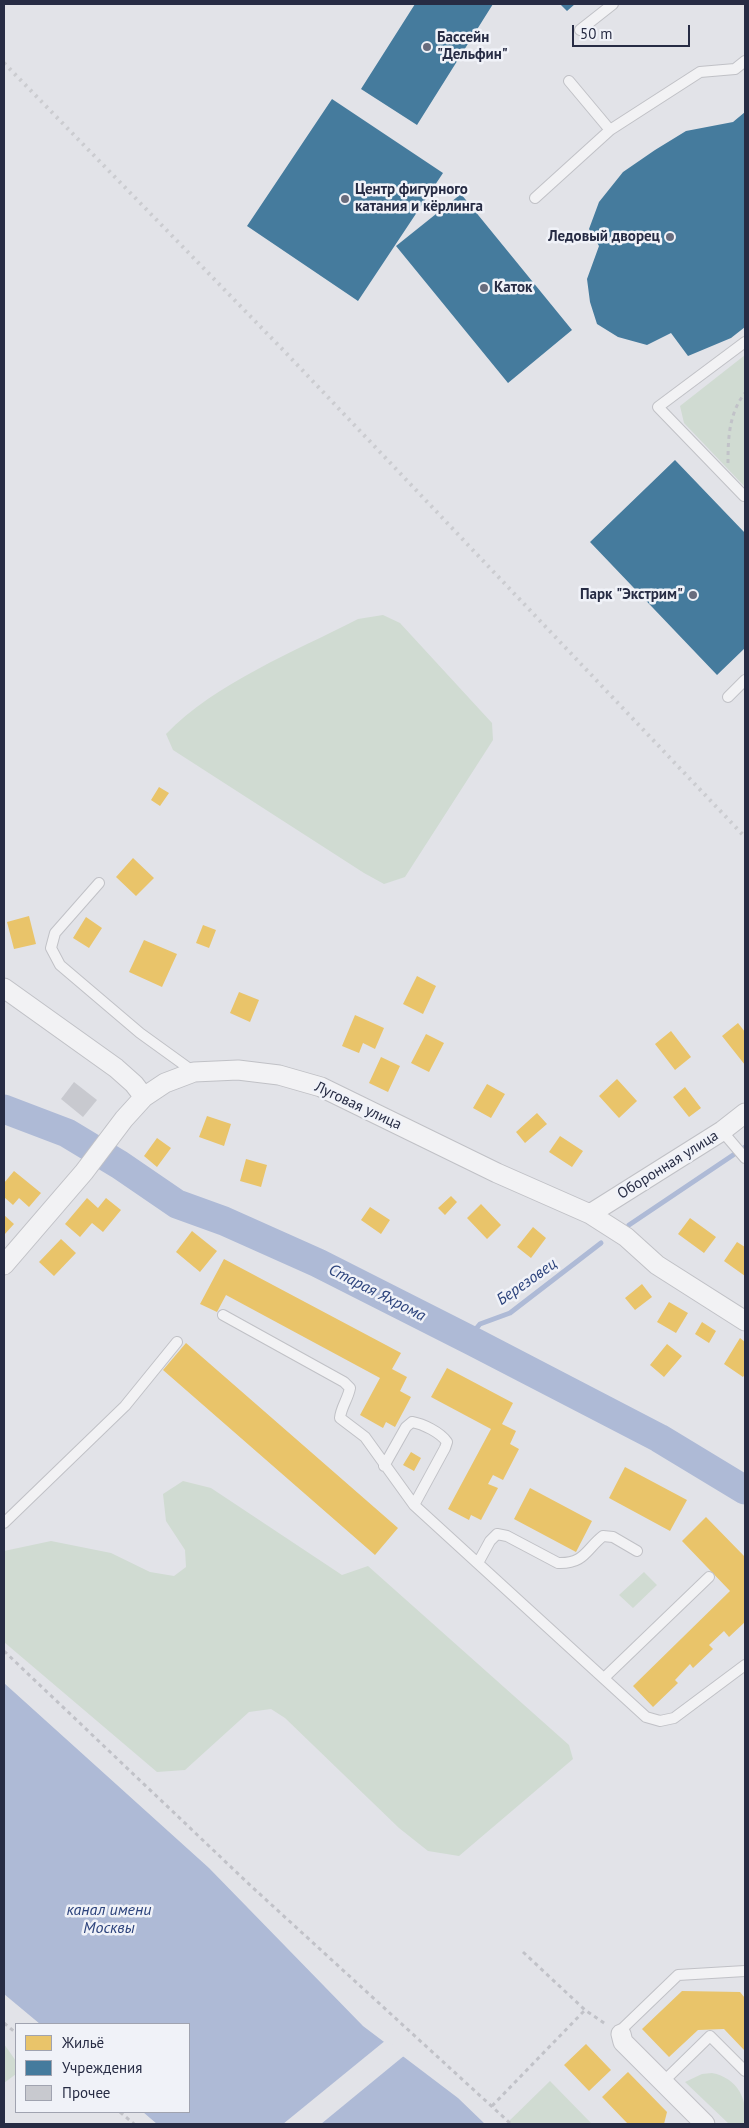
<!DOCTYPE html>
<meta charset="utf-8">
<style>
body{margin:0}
#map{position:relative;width:749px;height:2128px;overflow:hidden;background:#e2e3e8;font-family:"PT Sans",sans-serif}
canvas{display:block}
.frame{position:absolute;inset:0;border:5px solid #272c44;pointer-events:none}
.legend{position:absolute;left:15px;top:2023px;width:175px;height:90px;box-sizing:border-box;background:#f0f2f8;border:1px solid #a0a3b0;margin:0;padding:6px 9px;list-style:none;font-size:15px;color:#272c44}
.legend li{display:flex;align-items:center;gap:10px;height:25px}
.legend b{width:25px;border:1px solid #a0a3b0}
.scale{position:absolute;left:572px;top:25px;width:118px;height:22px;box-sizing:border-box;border:2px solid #272c44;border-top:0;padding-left:6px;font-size:15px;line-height:18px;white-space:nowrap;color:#272c44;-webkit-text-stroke:4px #f0f2f8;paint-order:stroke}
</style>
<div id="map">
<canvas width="749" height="2128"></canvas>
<div class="frame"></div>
<ul class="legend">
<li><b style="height:14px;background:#e9c46a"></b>Жильё</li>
<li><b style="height:14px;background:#457b9d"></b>Учреждения</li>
<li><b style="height:14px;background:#c8c9cf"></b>Прочее</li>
</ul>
<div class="scale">50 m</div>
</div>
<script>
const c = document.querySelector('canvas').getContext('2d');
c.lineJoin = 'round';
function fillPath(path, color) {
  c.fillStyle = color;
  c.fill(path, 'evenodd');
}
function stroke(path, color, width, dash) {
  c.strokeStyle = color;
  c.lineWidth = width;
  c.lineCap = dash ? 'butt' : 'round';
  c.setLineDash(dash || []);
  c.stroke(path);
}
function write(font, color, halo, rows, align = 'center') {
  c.font = font + ' "PT Sans",sans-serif';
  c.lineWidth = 5;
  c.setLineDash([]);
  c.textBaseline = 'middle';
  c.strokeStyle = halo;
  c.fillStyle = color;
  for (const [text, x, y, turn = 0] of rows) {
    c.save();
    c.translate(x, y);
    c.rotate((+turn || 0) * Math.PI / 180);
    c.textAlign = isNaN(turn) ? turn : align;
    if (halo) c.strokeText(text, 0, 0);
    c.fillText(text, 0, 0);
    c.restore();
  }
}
const green = new Path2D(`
 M745,355v132l-61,-64 -4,-17z
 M383,615l17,8 92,100 1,17 -88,137 -21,7 -20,-11 -191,-123 -7,-16c49,-51 130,-83 192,-115z
 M183,1481l28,7 131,87 26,-9 201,179 4,14 -114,97 -31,-5 -29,-23 -114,-110 -14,-9 -22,3 -64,58 -28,2 -153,-130v-91l47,-10 60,12 39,19 24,4 12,-9 -1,-17 -19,-29 -3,-27z
 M644,1572l13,13 -24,23 -14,-13z
 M4,2044l12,17v13l-12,9z
 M712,2073c25,5 37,26 32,51h-15l-44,-42 17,-8z
 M550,2081l42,43h-86z`);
const water = new Path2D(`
 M4,1683l205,185 154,158 95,72 27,26h-328l-14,-12h46v-88h-149l-36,-30z`);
const pier = new Path2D(`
 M386,2040l19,15 -84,69h-38z`);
const homes = new Path2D(`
 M159,787l10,6 -9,13 -9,-6z
 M133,858l21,20 -18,18 -20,-19z
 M29,916l7,28 -22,5 -7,-27z
 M86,917l16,11 -13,20 -16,-10z
 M203,925l13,5 -7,18 -13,-5z
 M144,940l33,14 -15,33 -33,-15z
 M417,976l19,10 -13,28 -20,-10z
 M239,992l20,8 -9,22 -20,-9z
 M355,1015l29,13 -9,21 -12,-6 -4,10 -17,-7z
 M738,1023l7,9v33l-23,-29z
 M671,1031l20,26 -16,13 -20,-26z
 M426,1034l18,9 -15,29 -18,-9z
 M381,1057l19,9 -12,26 -19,-9z
 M617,1079l20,22 -18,17 -20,-22z
 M487,1084l18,10 -14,24 -18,-10z
 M685,1087l16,21 -12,9 -16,-20z
 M537,1113l10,11 -22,19 -9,-11z
 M207,1116l24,8 -7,22 -25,-9z
 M560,1136l23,15 -11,16 -23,-15z
 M157,1138l14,10 -14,19 -13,-11z
 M246,1159l21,6 -6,22 -21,-6z
 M14,1171l27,22 -12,14 -10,-9 -6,7 -9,-8v-14z
 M451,1196l6,6 -12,13 -7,-7z
 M87,1198l11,10 8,-10 15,12 -18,22 -11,-9 -12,14 -15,-13z
 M481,1204l20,21 -14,14 -20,-21z
 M370,1207l20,13 -9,14 -20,-14z
 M4,1215l10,9 -10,11z
 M690,1218l26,19 -12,16 -26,-19z
 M533,1227l13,11 -15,20 -14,-11z
 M192,1231l25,20 -17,21 -24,-20z
 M61,1239l15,14 -22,23 -15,-14z
 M737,1242l8,5v29l-21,-15z
 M224,1259l177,94 -9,16 15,8 -7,14 11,6 -16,30 -9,-5 -3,6 -23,-13 20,-37 -154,-83 -9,17 -17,-8z
 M642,1284l10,13 -17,13 -10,-12z
 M669,1302l19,11 -12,20 -19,-11z
 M702,1322l14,9 -7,12 -14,-9z
 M740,1338l5,4v32l-2,3 -19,-13z
 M186,1343l212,185 -23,27 -212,-185z
 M667,1344l15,12 -18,21 -14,-12z
 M447,1368l66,35 -11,21 14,7 -6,13 9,5 -16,31 -10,-5 -5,9 10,4 -17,32 -10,-5 -2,5 -21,-11 43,-80 -60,-32z
 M411,1452l10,6 -7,13 -11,-6z
 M625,1467l62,33 -17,31 -61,-33z
 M530,1488l62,33 -16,31 -62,-33z
 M706,1517l39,40v65l-16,15 -5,-6 -15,14 4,4 -20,19 -3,-4 -15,16 3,3 -25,24 -20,-21 97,-95 -48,-50z
 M682,1991l58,1 5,6v53l-21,-22 -26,1 -29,27 -27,-28z
 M586,2044l25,26 -22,21 -25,-26z
 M628,2072l39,40 -3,12h-36l-26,-27z`);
const public = new Path2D(`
 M415,4h78l-76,121 -56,-36z
 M560,4h15l-8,7z
 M332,99l111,74 -85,128 -111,-75z
 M745,112v215l-14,11 -43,18 -17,-23 -24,12 -29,-8 -21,-13 -7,-22 -3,-23 12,-33 -10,-17 10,-27 24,-30 32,-22 31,-19 47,-9z
 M461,194l111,136 -64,53 -112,-137z
 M675,460l70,73v115l-28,27 -127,-133z`);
const stream = new Path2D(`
 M629,1225l116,-78
 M474,1342l1,-12 5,-6 30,-11 91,-70`);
const river = new Path2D(`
 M4,1109l63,24 53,32 57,39 47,17 94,42 156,79 185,96 86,52`);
const building = new Path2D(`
 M74,1082l23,18 -14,17 -22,-18z`);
const path = new Path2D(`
 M728,463c0,-25 1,-50 17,-70
 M4,1651l247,235 260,238
 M523,1952l62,58 22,15
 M4,2023l12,10
 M492,2106l93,-96
 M120,2112l14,12`);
const service = new Path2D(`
 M580,30l33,-26
 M569,81l41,49
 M535,198l75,-68 90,-58 35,-3 10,-8
 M744,496l-86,-89 87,-65
 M728,697l17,-17
 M99,883l-44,50 -4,15 9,17 80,68 54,39
 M722,1131l23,27
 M223,1315l121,67 6,6c-2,11 -9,19 -10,30l25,19 49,68 232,212 14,4 14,-3 71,-53
 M384,1466l22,-39 6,-5c11,2 28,10 35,20l-2,6 -31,57
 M4,1523l121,-117 52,-64
 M478,1563l12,-22 7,-7 10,2 51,27c27,1 28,-14 45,-27l10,1 24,14
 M604,1678l105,-101
 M621,2034l2,-6 55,-53 67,-4
 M663,2082l47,-46 35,35`);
const minor = new Path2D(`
 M4,988l112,80 18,16 10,13
 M590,1214l132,-83 23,-18
 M4,1265l80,-93 40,-53 20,-22 21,-14 29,-11 44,-2 41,5 42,12 176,86 93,41 36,23 31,28 88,56
 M621,2034l2,8 82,82`);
const rail = new Path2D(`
 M4,63l283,291 458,483`);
const markers = [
 [427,47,5,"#686c7d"],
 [345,199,5,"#686c7d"],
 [670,237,5,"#686c7d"],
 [484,288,5,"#686c7d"],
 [693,595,5,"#686c7d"]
];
const poiNames = [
 ["Бассейн",437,38],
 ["\"Дельфин\"",437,55],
 ["Центр фигурного",355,190],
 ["катания и кёрлинга",355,207],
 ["Ледовый дворец",660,237,"right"],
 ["Каток",494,288],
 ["Парк \"Экстрим\"",683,595,"right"]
];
const streetNames = [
 ["Луговая улица",358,1106,25],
 ["Оборонная улица",668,1165,-32]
];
const waterNames = [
 ["Березовец",527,1282,-35],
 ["Старая Яхрома",377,1293,27],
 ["канал имени",109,1910],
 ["Москвы",109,1928]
];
fillPath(green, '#d0dbd2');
fillPath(water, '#aebad6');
fillPath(pier, '#e2e3e8');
fillPath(homes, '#e9c46a');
fillPath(public, '#457b9d');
stroke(stream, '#aebad6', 5);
stroke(river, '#aebad6', 29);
fillPath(building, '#c8c9cf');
stroke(service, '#c0c1c6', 12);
stroke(minor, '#c0c1c6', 21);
stroke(path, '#c1c2c8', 3, [4, 4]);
stroke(service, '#f2f2f4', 10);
stroke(minor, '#f2f2f4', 19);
stroke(rail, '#cbccd0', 4, [2.5, 5]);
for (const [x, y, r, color] of markers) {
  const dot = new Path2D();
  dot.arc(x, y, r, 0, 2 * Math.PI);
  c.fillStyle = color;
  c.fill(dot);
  stroke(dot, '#f0f2f8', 2);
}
write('bold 15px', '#272c44', '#f0f2f8', poiNames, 'left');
write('15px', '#272c44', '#f0f2f8', streetNames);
write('italic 16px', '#2c437c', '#f0f2f8', waterNames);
</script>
